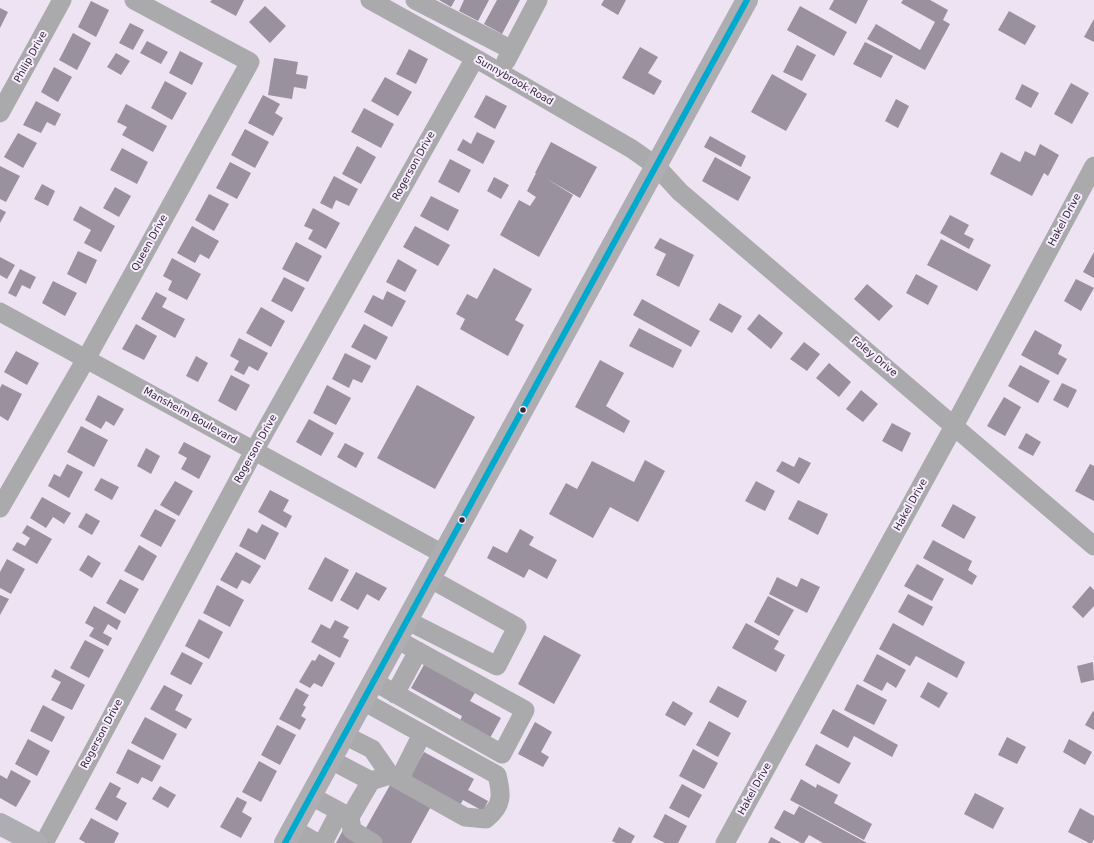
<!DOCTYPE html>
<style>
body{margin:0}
canvas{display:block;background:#ede3f3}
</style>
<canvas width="1094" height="843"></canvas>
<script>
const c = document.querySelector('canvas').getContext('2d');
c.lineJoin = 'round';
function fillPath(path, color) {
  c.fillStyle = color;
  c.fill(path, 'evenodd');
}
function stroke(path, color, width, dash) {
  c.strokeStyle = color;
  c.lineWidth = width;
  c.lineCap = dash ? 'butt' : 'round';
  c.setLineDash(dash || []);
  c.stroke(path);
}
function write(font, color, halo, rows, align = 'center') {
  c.font = font + ' "DejaVu Sans",sans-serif';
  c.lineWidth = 4;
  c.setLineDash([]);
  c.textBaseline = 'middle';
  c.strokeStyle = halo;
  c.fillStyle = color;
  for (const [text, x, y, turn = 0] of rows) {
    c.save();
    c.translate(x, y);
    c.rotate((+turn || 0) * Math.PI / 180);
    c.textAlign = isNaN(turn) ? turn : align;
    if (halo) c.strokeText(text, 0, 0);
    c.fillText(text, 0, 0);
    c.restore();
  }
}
const building = new Path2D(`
 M212,0h32l-8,16 -26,-14z
 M439,0h16l-4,7z
 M464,0h25l-11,21 -19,-10z
 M497,0h23l-18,34 -18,-10z
 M604,0h22l-8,15 -17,-10z
 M834,0h34l-12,24 -27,-15z
 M903,0h27l18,10 -5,10 7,4 -25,46 -58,-31 9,-15 44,26 15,-28 -34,-19z
 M91,1l18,9 -13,27 -18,-10z
 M265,6l21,20 -16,17 -21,-21z
 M800,6l47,26 -13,24 -47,-26z
 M0,8l8,4 -8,16z
 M1009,11l27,15 -11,19 -27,-15z
 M1094,19v23l-10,-5z
 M130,23l14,7 -11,20 -14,-7z
 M73,33l18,10 -14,27 -18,-10z
 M147,41l21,11 -7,12 -21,-11z
 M865,42l28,14 -12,22 -28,-14z
 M797,45l19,10 -14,26 -19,-9z
 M640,47l18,10 -10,16 14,8 -8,14 -32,-17z
 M409,49l19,10 -12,25 -20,-10z
 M180,51l23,12 -11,22 -23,-12z
 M116,53l14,8 -9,14 -14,-8z
 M274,58l24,4 -2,12 12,2 -2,13 -12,-2 -2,12 -24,-4z
 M54,67l18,10 -14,25 -17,-10z
 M772,74l35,20 -21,37 -35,-19z
 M385,77l27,15 -14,24 -27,-15z
 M165,81l22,12 -15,27 -21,-12z
 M1071,83l18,10 -17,31 -18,-10z
 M1022,84l17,9 -8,15 -16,-9z
 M263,95l17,9 -5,9 8,5 -10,18 -25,-13z
 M486,95l21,11 -12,23 -21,-12z
 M896,99l13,7 -11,22 -13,-7z
 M36,101l25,13 -6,12 -8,-4 -6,11 -18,-8z
 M126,104l41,22 -14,26 -31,-17 5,-8 -10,-5z
 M364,108l30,16 -13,24 -30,-16z
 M245,129l24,13 -14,26 -24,-13z
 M477,132l18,9 -12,23 -26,-14 6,-11 8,5z
 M18,133l19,10 -14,25 -19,-11z
 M710,136l36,20 -5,11 -37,-20z
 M551,142l46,25 -17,31 -35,-20 28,17 -34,62 -39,-22 19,-35 11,6 6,-9 -9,-6 9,-18h-1z
 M1040,144l19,11 -11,21 -4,-3 -12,23 -42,-22 11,-22 19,10 5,-11 10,5z
 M357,146l19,11 -15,27 -19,-10z
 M122,148l26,14 -11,22 -27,-14z
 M715,157l36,20 -13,24 -36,-20z
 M450,159l21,11 -12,23 -21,-11z
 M230,162l21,11 -14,26 -21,-11z
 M0,166l20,10 -14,26 -6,-3z
 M334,176l24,13 -9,17 -13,-6 -4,9 -12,-6z
 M494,177l15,8 -8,14 -14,-8z
 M42,184l13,7 -7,15 -14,-7z
 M115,187l16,9 -12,21 -16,-9z
 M209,194l20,10 -15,27 -19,-11z
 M431,196l28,14 -11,21 -28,-15z
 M80,206l35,20 -14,26 -17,-9 7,-13 -18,-10z
 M313,208l27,15 -14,26 -18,-10 5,-9 -9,-4z
 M0,209l6,3 -6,11z
 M950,215l19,10 -5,9 10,5 -5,10 -29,-16z
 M192,226l27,15 -10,18 -9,-5 -5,9 -18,-10z
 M415,226l35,19 -12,21 -35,-19z
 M660,238l34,17 -15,32 -23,-12 10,-21 -12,-6z
 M941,239l50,26 -14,26 -50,-26z
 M296,242l26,14 -14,26 -26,-13z
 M78,251l19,9 -11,24 -19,-10z
 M1094,252v26l-11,-6z
 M0,257l15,8 -8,14 -7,-4z
 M172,258l29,16 -14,26 -19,-10 4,-9 -9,-5z
 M398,259l19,11 -12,22 -19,-10z
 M494,268l38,21 -17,31 9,5 -16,31 -48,-27 5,-10 -9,-5 11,-20 10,5z
 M20,269l16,8 -6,12 -8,-4 -6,12 -8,-4z
 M916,274l22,12 -10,19 -22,-12z
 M284,277l21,11 -13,24 -21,-11z
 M1076,279l18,9 -13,23 -17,-10z
 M53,281l24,12 -12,23 -23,-13z
 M867,284l26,22 -14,15 -25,-22z
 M387,291l19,10 -14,26 -28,-15 9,-17 10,5z
 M156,292l11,6 -5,9 23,12 -10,19 -34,-19z
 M642,299l58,32 -9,16 -58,-32z
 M719,303l23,13 -10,17 -23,-13z
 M261,307l24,14 -14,26 -25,-14z
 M759,314l24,19 -12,16 -24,-20z
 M136,324l21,12 -13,24 -22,-11z
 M364,324l24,13 -12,23 -25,-13z
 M639,328l43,22 -9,18 -44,-22z
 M1035,330l27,15 -4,9 9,5 -9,16 -37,-20z
 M239,338l29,15 -10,18 -9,-5 -5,9 -10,-5 5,-9 -9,-5z
 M804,342l16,12 -13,17 -17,-12z
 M16,351l23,12 -12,22 -23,-13z
 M345,353l26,13 -9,17 -9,-4 -4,9 -17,-9z
 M196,356l12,7 -10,19 -12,-6z
 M600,360l24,13 -18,33 24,15 -6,12 -49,-26z
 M829,363l22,19 -12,15 -23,-19z
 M1020,365l30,16 -12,22 -30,-17z
 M231,375l19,10 -14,26 -18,-10z
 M1062,383l15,7 -9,18 -15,-8z
 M2,384l20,10 -14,27 -8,-5v-28z
 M327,385l24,13 -15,27 -23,-12z
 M417,385l58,32 -40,72 -58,-31z
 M861,390l17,14 -15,18 -17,-13z
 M98,395l26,14 -10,17 -8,-5 -5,8 -16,-9z
 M1004,397l17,10 -16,29 -18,-10z
 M309,419l25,14 -13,23 -25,-14z
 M892,423l19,10 -9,19 -20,-11z
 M81,426l27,14 -14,27 -27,-15z
 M1026,433l15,9 -8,14 -15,-8z
 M184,442l27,14 -12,23 -18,-10 6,-11 -9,-5z
 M345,443l19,10 -8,15 -19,-11z
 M146,448l14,8 -9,18 -14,-8z
 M799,457l12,6 -12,21 -23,-13 6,-10 12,6z
 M645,460l20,11 -27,51 -28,-15 -17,31 -44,-24 17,-31 11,6 15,-28 42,21z
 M67,464l16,8 -14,26 -21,-12 6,-12 6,3z
 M1090,464l4,2v35l-19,-10z
 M101,478l18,9 -7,13 -18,-10z
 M175,481l18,10 -14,25 -19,-11z
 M756,481l19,10 -10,20 -20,-10z
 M270,490l19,10 -6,11 9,5 -6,12 -28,-16z
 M42,497l29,16 -7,11 -11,-7 -7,11 -16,-10z
 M798,500l30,14 -10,21 -30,-16z
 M953,504l23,13 -12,22 -23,-13z
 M155,509l21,11 -15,27 -21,-11z
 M86,513l14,8 -8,14 -14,-8z
 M262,524l17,9 -14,27 -26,-14 9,-18 9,5z
 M27,525l25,14 -15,25 -25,-14 5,-8 8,4 5,-8 -8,-5z
 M520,529l14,8 -5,8 28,15 -10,19 -18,-10 -5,9 -37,-20 6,-12 14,7z
 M933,540l39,21 -4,9 9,6 -5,9 -49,-27z
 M139,545l18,11 -14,25 -19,-10z
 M236,552l25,14 -11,18 -8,-4 -5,9 -17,-9z
 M88,555l13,8 -9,15 -13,-8z
 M325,557l24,13 -17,32 -24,-13z
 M7,559l18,10 -14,25 -11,-6v-16z
 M917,564l27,15 -12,22 -28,-15z
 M356,572l31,16 -8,13 -12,-7 -9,16 -18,-10z
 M777,577l20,10 4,-9 19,9 -13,26 -38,-19z
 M120,579l19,10 -14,25 -19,-11z
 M217,585l27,15 -14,27 -27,-14z
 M1090,586l4,4v16l-11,12 -11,-11z
 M908,594l25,13 -10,19 -25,-14z
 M0,595l9,4 -9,16z
 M768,596l26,14 -15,26 -25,-14z
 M94,606l27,15 -4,9 -9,-6 -5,9 9,5 -4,8 -19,-10 5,-8 -9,-5z
 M199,619l24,13 -14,27 -24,-13z
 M335,620l14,7 -6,10 6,3 -9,18 -29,-16 10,-18 9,5z
 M746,623l33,18 -5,8 11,6 -9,17 -44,-24z
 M893,623l72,39 -8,16 -41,-22 -6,10 -31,-17z
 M544,635l37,20 -27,49 -36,-20z
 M85,640l19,10 -15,28 -19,-10z
 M182,652l21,11 -12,22 -21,-11z
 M319,654l16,9 -13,24 -8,-4 -4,5 -11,-6 13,-22 3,1z
 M877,654l29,16 -10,18 -9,-6 -5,9 -19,-10z
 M1093,662l1,18 -13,3 -4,-17z
 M425,663l51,28 -6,10 31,17 -11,20 -30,-17 2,-5 -51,-28z
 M55,669l30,16 -13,25 -21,-10 10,-18 -10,-5z
 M928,682l20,11 -9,15 -19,-11z
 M857,684l30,16 -13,25 -30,-15z
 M164,685l19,10 -8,15 17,9 -6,10 -36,-20z
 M718,686l29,15 -9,17 -29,-16z
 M296,688l13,7 -6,10 3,2 -5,9 5,3 -6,11 -21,-11z
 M673,701l20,12 -8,13 -20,-11z
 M43,705l22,12 -13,25 -22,-11z
 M833,709l65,36 -6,12 -38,-21 -6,12 -28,-15z
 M1093,711l1,1v18l-9,-5z
 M145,717l32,17 -14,26 -32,-17z
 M709,721l22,12 -13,24 -22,-12z
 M535,722l17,10 -11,20 8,5 -6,10 -25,-13z
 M277,725l19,10 -16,30 -19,-10z
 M1007,737l19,10 -9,17 -19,-9z
 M28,739l22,12 -13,25 -22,-12z
 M1069,739l23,13 -7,13 -22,-13z
 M816,744l35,19 -12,21 -34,-19z
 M128,749l33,17 -9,16 -10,-5 -4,7 -22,-11z
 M693,749l25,14 -14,26 -25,-13z
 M424,752l50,27 -6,11 20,11 -5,10 -20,-11 -6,10 -51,-27z
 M259,761l18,10 -16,31 -19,-10z
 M11,770l20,11 -15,26 -16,-9v-23l7,4z
 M394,778l40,23 -23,42h-30l-18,-10z
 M801,779l15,9 1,-4 21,11 -4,8 38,21 -8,16 -74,-40z
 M110,782l11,6 -5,9 11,6 -10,18 -22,-12z
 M682,784l20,11 -13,23 -20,-10z
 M160,786l16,9 -8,13 -16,-9z
 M975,793l29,15 -11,21 -29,-15z
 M237,797l10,5 -5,10 10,6 -11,20 -21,-11z
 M799,806l68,37h-44l-14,-8 -5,8h-3l-27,-15 10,-18 10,5z
 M1080,808l14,8v23l-2,4h-3l-21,-11z
 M665,814l22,12 -9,17h-13l-12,-6z
 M91,818l28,15 -5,10h-28l-7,-4z
 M619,827l16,9 -4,7h-15l-4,-2z
 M343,830l25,13h-32z
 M771,837l11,6h-14z`);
const minor = new Path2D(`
 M370,0l105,58 157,91 24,17 24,26 414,354
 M415,0l97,50
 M506,61l32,-61
 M0,113l62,-113
 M0,312l443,242
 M0,508l86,-149 164,-297 -116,-62
 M406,620l91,46 20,-39 -88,-49
 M373,681l129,73 23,-44 -129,-71
 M395,694l23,-43
 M344,735l28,14 18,26 75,42 21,2c17,-14 16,-24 11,-44l-134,-74
 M331,760l40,21
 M399,780l23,-46
 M311,796l39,21 21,-36 19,-6
 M350,817l2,13 21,13
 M293,829l24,14
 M44,843l210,-392 221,-393
 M323,843l16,-31
 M725,843l229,-417 140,-260`);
const major = new Path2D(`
 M0,824l36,19
 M285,843l462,-843`);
const bus1 = new Path2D(`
 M285,843l462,-843`);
const markers = [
 [523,410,3.5,"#312a35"],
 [462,520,3.5,"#312a35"]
];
const streetNames = [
 ["Philip Drive",31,57,-61],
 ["Sunnybrook Road",514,81,30],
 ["Rogerson Drive",414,166,-61],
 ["Hakel Drive",1065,220,-62],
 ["Queen Drive",150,243,-61],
 ["Foley Drive",874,357,40],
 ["Mansheim Boulevard",190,416,29],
 ["Rogerson Drive",256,449,-61],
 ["Hakel Drive",911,505,-61],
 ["Rogerson Drive",102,734,-62],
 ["Hakel Drive",755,789,-61]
];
fillPath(building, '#99919d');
stroke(minor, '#aaaaad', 19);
stroke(major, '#adadb2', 22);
stroke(bus1, '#00a9ce', 6);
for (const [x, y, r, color] of markers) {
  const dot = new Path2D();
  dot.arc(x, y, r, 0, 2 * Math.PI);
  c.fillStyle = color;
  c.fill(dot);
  stroke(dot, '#f8ecff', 1.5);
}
write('10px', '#312a35', '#f8ecff', streetNames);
</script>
